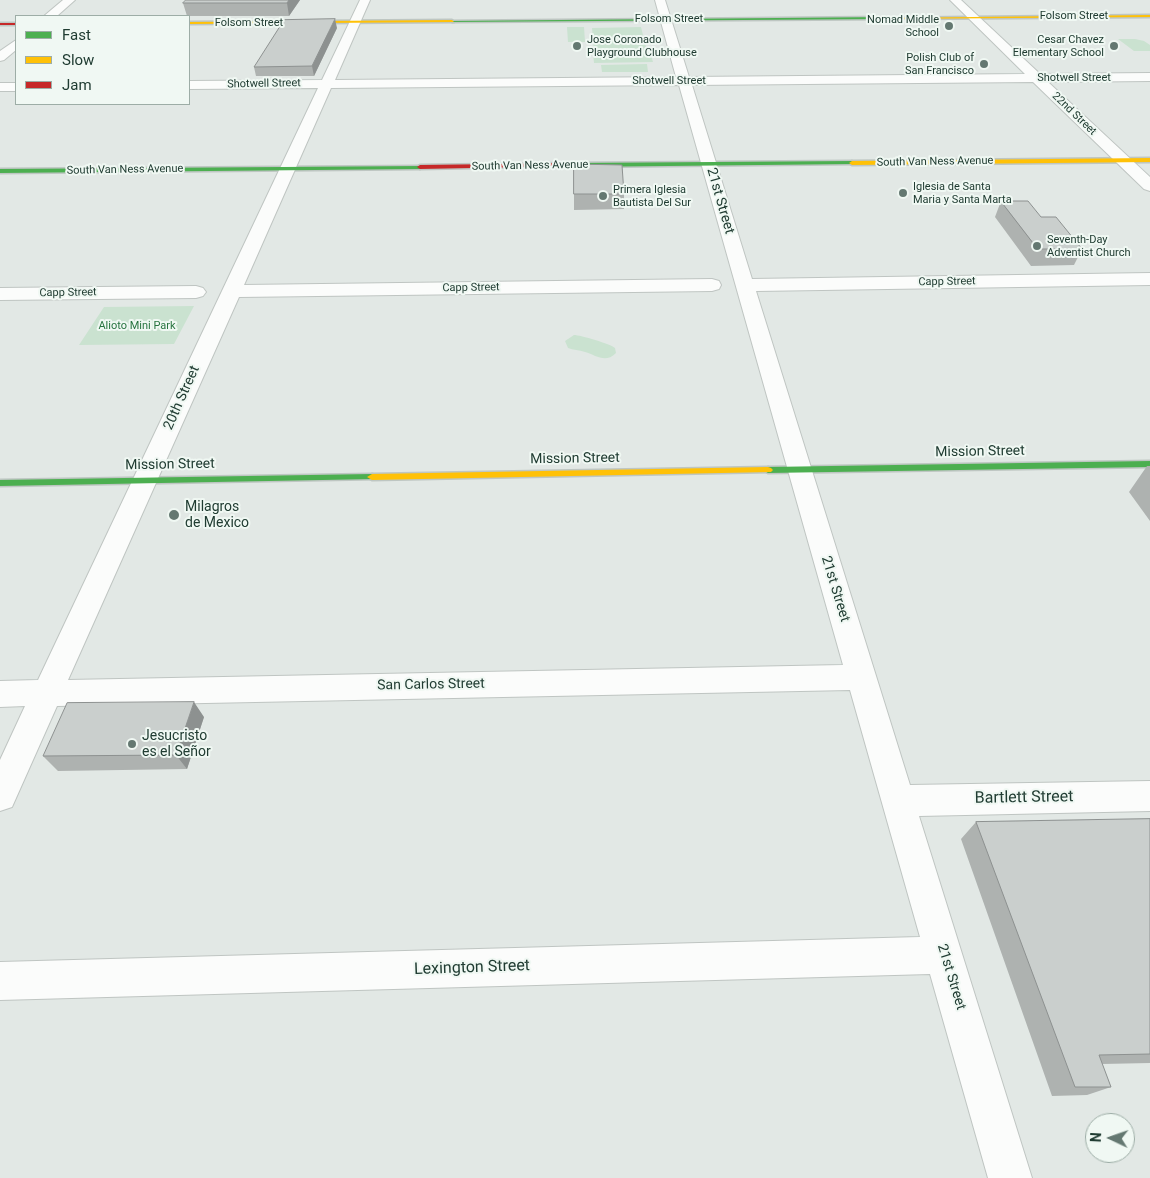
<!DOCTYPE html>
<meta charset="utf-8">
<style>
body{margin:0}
#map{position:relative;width:1150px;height:1178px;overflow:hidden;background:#e2e8e5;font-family:Roboto,sans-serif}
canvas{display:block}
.legend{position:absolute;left:15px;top:15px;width:175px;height:90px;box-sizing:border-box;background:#f0f8f3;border:1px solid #9dada6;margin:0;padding:6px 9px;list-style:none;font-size:15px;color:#203c32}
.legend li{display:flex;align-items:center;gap:10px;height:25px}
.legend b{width:25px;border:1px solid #9dada6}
.north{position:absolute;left:1085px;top:1113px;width:50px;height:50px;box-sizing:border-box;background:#f0f8f3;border:1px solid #9dada6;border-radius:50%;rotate:273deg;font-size:14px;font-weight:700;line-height:20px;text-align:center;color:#203c32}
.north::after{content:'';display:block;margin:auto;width:18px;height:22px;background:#647871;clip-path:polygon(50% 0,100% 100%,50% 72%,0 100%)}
</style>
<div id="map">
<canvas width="1150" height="1178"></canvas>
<ul class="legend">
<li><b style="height:6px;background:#4caf50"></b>Fast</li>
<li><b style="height:6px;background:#ffc107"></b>Slow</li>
<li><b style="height:6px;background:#c62828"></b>Jam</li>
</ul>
<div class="north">N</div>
</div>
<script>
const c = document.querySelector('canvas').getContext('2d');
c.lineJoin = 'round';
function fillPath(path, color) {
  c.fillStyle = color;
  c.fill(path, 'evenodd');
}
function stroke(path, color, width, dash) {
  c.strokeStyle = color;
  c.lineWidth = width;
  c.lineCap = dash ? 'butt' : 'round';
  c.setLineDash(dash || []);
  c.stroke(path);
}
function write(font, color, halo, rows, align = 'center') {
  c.font = font + ' Roboto,sans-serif';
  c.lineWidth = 4;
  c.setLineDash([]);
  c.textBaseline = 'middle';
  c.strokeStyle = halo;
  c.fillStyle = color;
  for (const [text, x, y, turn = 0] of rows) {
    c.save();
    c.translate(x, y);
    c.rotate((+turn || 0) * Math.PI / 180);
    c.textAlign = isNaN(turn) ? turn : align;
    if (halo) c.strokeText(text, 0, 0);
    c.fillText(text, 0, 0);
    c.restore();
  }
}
const green = new Path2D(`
 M567,27h17l1,15h-17z
 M641,27l6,24h-53l-2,-23z
 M1118,39h17l9,2 6,4v6h-16z
 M650,52l3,10 -59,1 -1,-10z
 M647,64l1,8h-46l-1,-7z
 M194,306l-20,38 -95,1 25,-38z
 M574,335c6,0 37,9 41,13l1,5c-11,11 -20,2 -31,-1 -6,-2 -12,-2 -17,-4l-3,-7z`);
const street = new Path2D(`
 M63,0h12l-18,16h-13z
 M360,0h10l-35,80 341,-3 -21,-77h10l24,77 336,-3 -75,-74h11l79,74 110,-1v8l-102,1 102,95v14l-6,-2 -111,-107 -341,3 60,194 398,-6v12l-394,6 154,494 240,-4v30l-231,5 113,362h-44l-58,-204 -930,26v-38l920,-25 -70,-247 -793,16 -45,101 -12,4v-51l25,-54 -25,1v-26l38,-1 280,-592 -129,1v-8l133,-1zM679,85l164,580 -775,15 171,-383 473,-6 7,-2 2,-4 -2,-4 -7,-2 -468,6 87,-197z
 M16,40v10l-12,10 -4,1v-10z
 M0,83h16v8h-16z
 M196,286l7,2 3,4 -3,4 -7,2 -196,2v-12z`);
const fast = new Path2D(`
 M886,17l2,2 -436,3 -2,-1z
 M852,161l2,1v2l-279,3 -3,-2 3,-2z
 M422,166l1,1 -3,2 -420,4v-4z
 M1150,461v6l-382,6 -5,-3 5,-3z
 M372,474l4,1 1,2 -1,2 -376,7v-6z`);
const slow = new Path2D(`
 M1150,15v2l-264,2 -2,-1z
 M452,20l2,2 -265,2v-2z
 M1150,158v4l-298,3 -3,-2 3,-2z
 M768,467l3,1 2,2 -2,2 -399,8 -5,-3 5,-3z`);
const jam = new Path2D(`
 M0,23h16v2h-16z
 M575,163l3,2 -1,1 -157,3 -3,-2 3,-2z`);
const wall = new Path2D(`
 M300,0l-11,16h-102l-4,-13z
 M337,28l-23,48h-58l-2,-9z
 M574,164l50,30v15l-50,1z
 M1001,201l40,16 41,32 -8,16 -43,1 -36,-49z
 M1147,466h3v55l-21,-29z
 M204,717l-17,52 -129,2 -15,-15z
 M1150,819v244l-48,1 9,23 -24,8 -35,1 -91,-257 15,-17z`);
const shadedWall = new Path2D(`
 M289,0h11l-11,16 -2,-13z
 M335,19l2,9 -23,48 -2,-10z
 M194,702l10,15 -17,52 -11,-14z`);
const building = new Path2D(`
 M186,0h103l-2,3h-104z
 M335,19l-23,47 -58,1 30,-47z
 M574,164l48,1 2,29h-50z
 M1001,201h27l13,16h15l26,32h-44z
 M194,702l-18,53 -133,1 24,-53z
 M1150,819v235l-51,1 12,32h-36l-99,-265z`);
const markers = [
 [949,26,5,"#647871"],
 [577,46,5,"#647871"],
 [1114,46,5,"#647871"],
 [984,64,5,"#647871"],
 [903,193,5,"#647871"],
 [603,196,5,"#647871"],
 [1037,246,5,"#647871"],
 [174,515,6,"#647871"],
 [132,744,5,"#647871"]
];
const farStreetnames = [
 ["Folsom Street",1074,16],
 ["Folsom Street",669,19],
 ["Folsom Street",249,23],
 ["Shotwell Street",1074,78],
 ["Shotwell Street",669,81],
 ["Shotwell Street",264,84,-1],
 ["22nd Street",1074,114,44],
 ["South Van Ness Avenue",935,162,-1],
 ["South Van Ness Avenue",530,166,-1],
 ["South Van Ness Avenue",125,170,-1],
 ["Capp Street",947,282,-1],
 ["Capp Street",471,288,-1],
 ["Capp Street",68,293,-1]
];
const farPoinames = [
 ["Nomad Middle",939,20,"right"],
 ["School",939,33,"right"],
 ["Jose Coronado",587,40],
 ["Playground Clubhouse",587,53],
 ["Cesar Chavez",1104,40,"right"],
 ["Elementary School",1104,53,"right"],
 ["Polish Club of",974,58,"right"],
 ["San Francisco",974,71,"right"],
 ["Iglesia de Santa",913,187],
 ["Maria y Santa Marta",913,200],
 ["Primera Iglesia",613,190],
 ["Bautista Del Sur",613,203],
 ["Seventh-Day",1047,240],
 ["Adventist Church",1047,253]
];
const farParknames = [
 ["Alioto Mini Park",137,326]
];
const streetNames = [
 ["21st Street",720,201,74],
 ["20th Street",182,398,-66],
 ["Mission Street",980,452,-1],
 ["Mission Street",575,459,-1],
 ["Mission Street",170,465,-1],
 ["21st Street",835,589,73],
 ["San Carlos Street",431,685,-1],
 ["21st Street",951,977,73]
];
const poiNames = [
 ["Milagros",185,507],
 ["de Mexico",185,523],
 ["Jesucristo",142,736],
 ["es el Señor",142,752]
];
const nearStreetnames = [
 ["Bartlett Street",1024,798,-1],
 ["Lexington Street",472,968,-2]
];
fillPath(green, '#cae2d0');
stroke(street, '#bfc5c2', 2);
stroke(fast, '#bec6c2', 3);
stroke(slow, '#bec6c2', 3);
stroke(jam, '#bec6c2', 3);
fillPath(street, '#fbfcfb');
fillPath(fast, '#4caf50');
fillPath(slow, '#ffc107');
fillPath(jam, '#c62828');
fillPath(wall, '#aeb2b0');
fillPath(shadedWall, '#8d9190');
fillPath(building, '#cacfcd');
stroke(building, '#8d9190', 1);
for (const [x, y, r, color] of markers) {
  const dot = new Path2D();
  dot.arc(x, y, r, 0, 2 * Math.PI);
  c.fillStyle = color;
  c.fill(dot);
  stroke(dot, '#f0f8f3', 2);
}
write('11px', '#203c32', '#f0f8f3', farStreetnames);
write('11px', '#203c32', '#f0f8f3', farPoinames, 'left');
write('11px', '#287440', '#f0f8f3', farParknames);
write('14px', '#203c32', '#f0f8f3', streetNames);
write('14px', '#203c32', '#f0f8f3', poiNames, 'left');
write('16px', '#203c32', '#f0f8f3', nearStreetnames);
</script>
